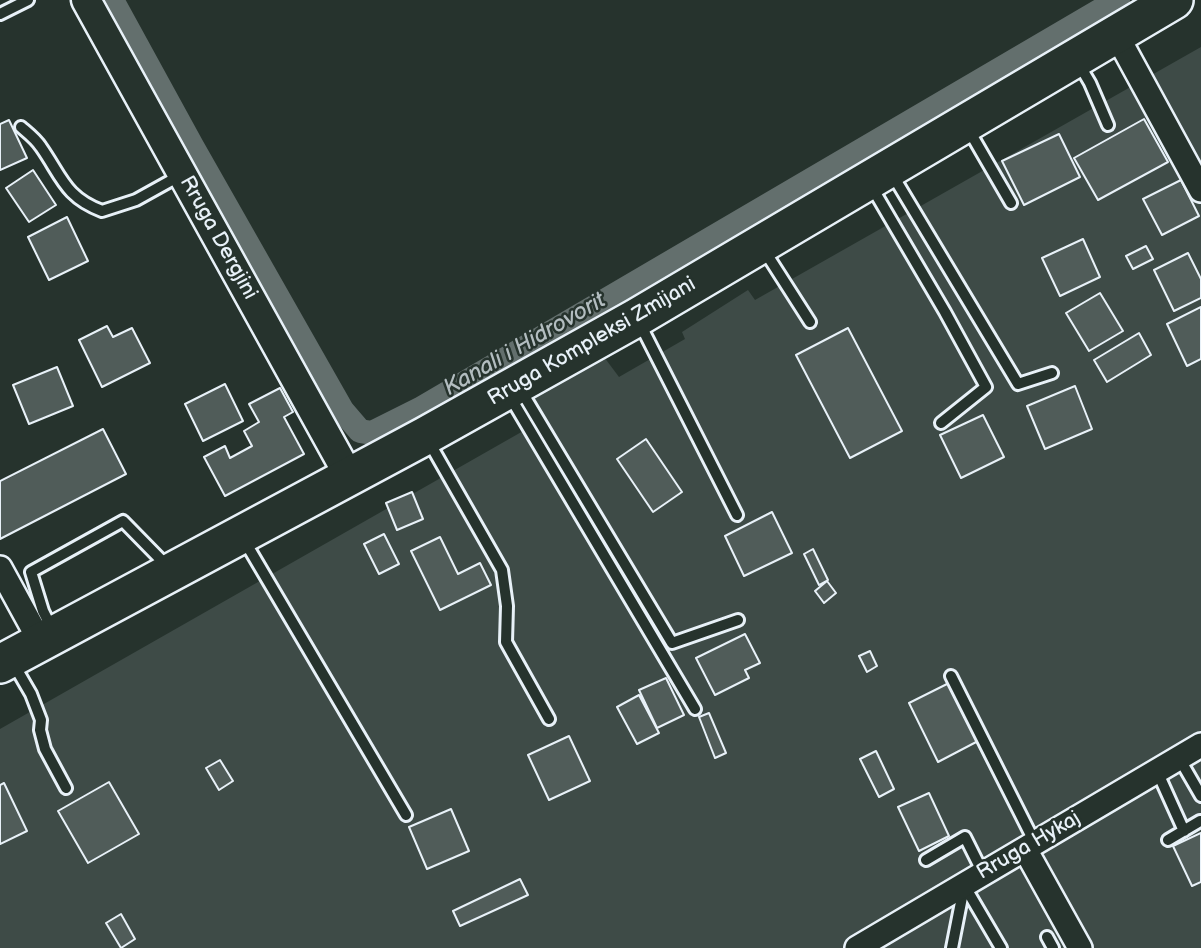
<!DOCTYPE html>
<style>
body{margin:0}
canvas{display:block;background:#26332d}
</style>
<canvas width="1201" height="948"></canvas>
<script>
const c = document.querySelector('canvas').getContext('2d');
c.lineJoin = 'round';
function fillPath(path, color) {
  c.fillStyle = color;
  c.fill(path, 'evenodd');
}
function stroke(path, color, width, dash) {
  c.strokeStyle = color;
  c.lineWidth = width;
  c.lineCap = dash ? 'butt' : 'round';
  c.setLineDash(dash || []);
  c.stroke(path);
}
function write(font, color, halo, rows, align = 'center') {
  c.font = font + ' "Balsamiq Sans",sans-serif';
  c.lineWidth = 5;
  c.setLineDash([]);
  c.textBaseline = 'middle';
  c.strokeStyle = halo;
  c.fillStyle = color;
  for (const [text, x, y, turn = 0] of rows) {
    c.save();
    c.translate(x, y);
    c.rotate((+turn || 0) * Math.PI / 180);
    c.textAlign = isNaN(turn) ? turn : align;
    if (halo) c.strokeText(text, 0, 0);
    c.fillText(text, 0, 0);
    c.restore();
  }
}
const green = new Path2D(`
 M1201,47v901h-1201v-219l546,-311 -13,-20 71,-41 15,20 66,-38 -3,-7 66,-42 7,10z`);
const canal = new Path2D(`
 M112,0l80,146 150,264 18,21 12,2 48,-24 698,-409`);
const building = new Path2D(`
 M1144,119l24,43 -70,38 -24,-42z
 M9,120l18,38 -27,12v-46z
 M1059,134l21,43 -56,28 -22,-44z
 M33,170l23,35 -27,17 -23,-34z
 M1181,180l18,36 -37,19 -19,-36z
 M67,217l21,44 -39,19 -21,-43z
 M1083,239l17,38 -40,19 -18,-38z
 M1146,246l7,13 -20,10 -7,-13z
 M1188,253l13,26v19l-27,13 -20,-41z
 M1100,293l23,38 -34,20 -23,-38z
 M1201,307v52l-14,7 -20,-42z
 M107,326l6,11 19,-9 18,35 -48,24 -23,-47z
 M848,328l54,103 -52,27 -54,-103z
 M1139,333l12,22 -44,27 -13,-22z
 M57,367l16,39 -44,18 -16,-39z
 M225,384l18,37 -40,20 -18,-37z
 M1075,386l17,43 -47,20 -18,-43z
 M280,388l13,24 -9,5 20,37 -79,42 -21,-39 21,-11 5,12 22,-12 -8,-15 15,-9 -10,-18z
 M983,415l21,42 -43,21 -21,-43z
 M103,429l23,45 -126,65v-58z
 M646,439l36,53 -29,20 -36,-53z
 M412,492l11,27 -26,11 -11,-27z
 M772,512l20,41 -48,23 -19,-40z
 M384,534l15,30 -20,10 -15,-30z
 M440,537l18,37 22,-11 11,22 -51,25 -29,-59z
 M813,549l15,31 -9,5 -15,-31z
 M827,581l9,12 -12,10 -9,-12z
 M745,634l15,29 -15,7 4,8 -34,17 -19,-37z
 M870,651l7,15 -10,6 -8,-16z
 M666,678l18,37 -27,13 -18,-38z
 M951,682l29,58 -42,22 -29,-59z
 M639,695l20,38 -22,11 -20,-37z
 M709,713l17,40 -11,5 -16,-41z
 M569,736l21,45 -41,19 -21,-45z
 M876,751l18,38 -15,8 -19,-38z
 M220,760l13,21 -14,9 -13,-22z
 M109,782l30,52 -51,29 -30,-52z
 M4,783l23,48 -27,13v-59z
 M929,793l20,43 -30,15 -21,-44z
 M451,809l18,42 -42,18 -18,-42z
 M1201,833v49l-9,4 -19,-40z
 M520,879l8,16 -68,31 -7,-15z
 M121,914l14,25 -14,9 -15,-25z`);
const service = new Path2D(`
 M0,14l28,-14
 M1077,61l13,22 18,42
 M21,127c7,6 15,12 20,20 21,30 24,50 61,64l34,-11 45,-25
 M967,127l44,76
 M892,174l126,210 34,-11
 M870,184l75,128 41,75 -45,36
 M764,250l46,72
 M640,324l97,191
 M520,389l152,254 66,-23
 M509,395l186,314
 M429,442l73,128 5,36 -1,36 43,77
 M244,540l162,275
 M53,631l-10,-20 -12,-39 92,-51 45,46
 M13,663l18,31 10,26 -1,10 5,19 21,39
 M951,676l84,167
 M1179,758l22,38
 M1155,772l6,8 23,51
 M1168,840l32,-19
 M926,860l39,-23 18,36
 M964,885l37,63
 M1047,937l6,11
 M952,948l12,-61`);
const minor = new Path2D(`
 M1116,34l85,156
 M0,568l41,75
 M1025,849l55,99
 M857,948l344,-203`);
const tertiary = new Path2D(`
 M86,0l263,476`);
const primary = new Path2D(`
 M0,664l425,-228 211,-118 538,-318`);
const streetNames = [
 ["Rruga Dergjini",218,238,61],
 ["Rruga Kompleksi Zmijani",592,342,-30],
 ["Rruga Hykaj",1029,846,-30]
];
const waterNames = [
 ["Kanali i Hidrovorit",525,345,-30]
];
fillPath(green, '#3e4b47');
stroke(canal, '#636f6d', 24);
fillPath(building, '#505c59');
stroke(building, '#e8f1f8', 2);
stroke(service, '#e8f1f8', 16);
stroke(minor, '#e8f1f8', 28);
stroke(tertiary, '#e8f1f8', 33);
stroke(primary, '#e8f1f8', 42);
stroke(service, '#26332d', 10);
stroke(minor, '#26332d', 23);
stroke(tertiary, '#26332d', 28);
stroke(primary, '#26332d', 37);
write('21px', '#e8f1f8', '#26332d', streetNames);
write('italic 23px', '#b3bdc0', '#26332d', waterNames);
</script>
